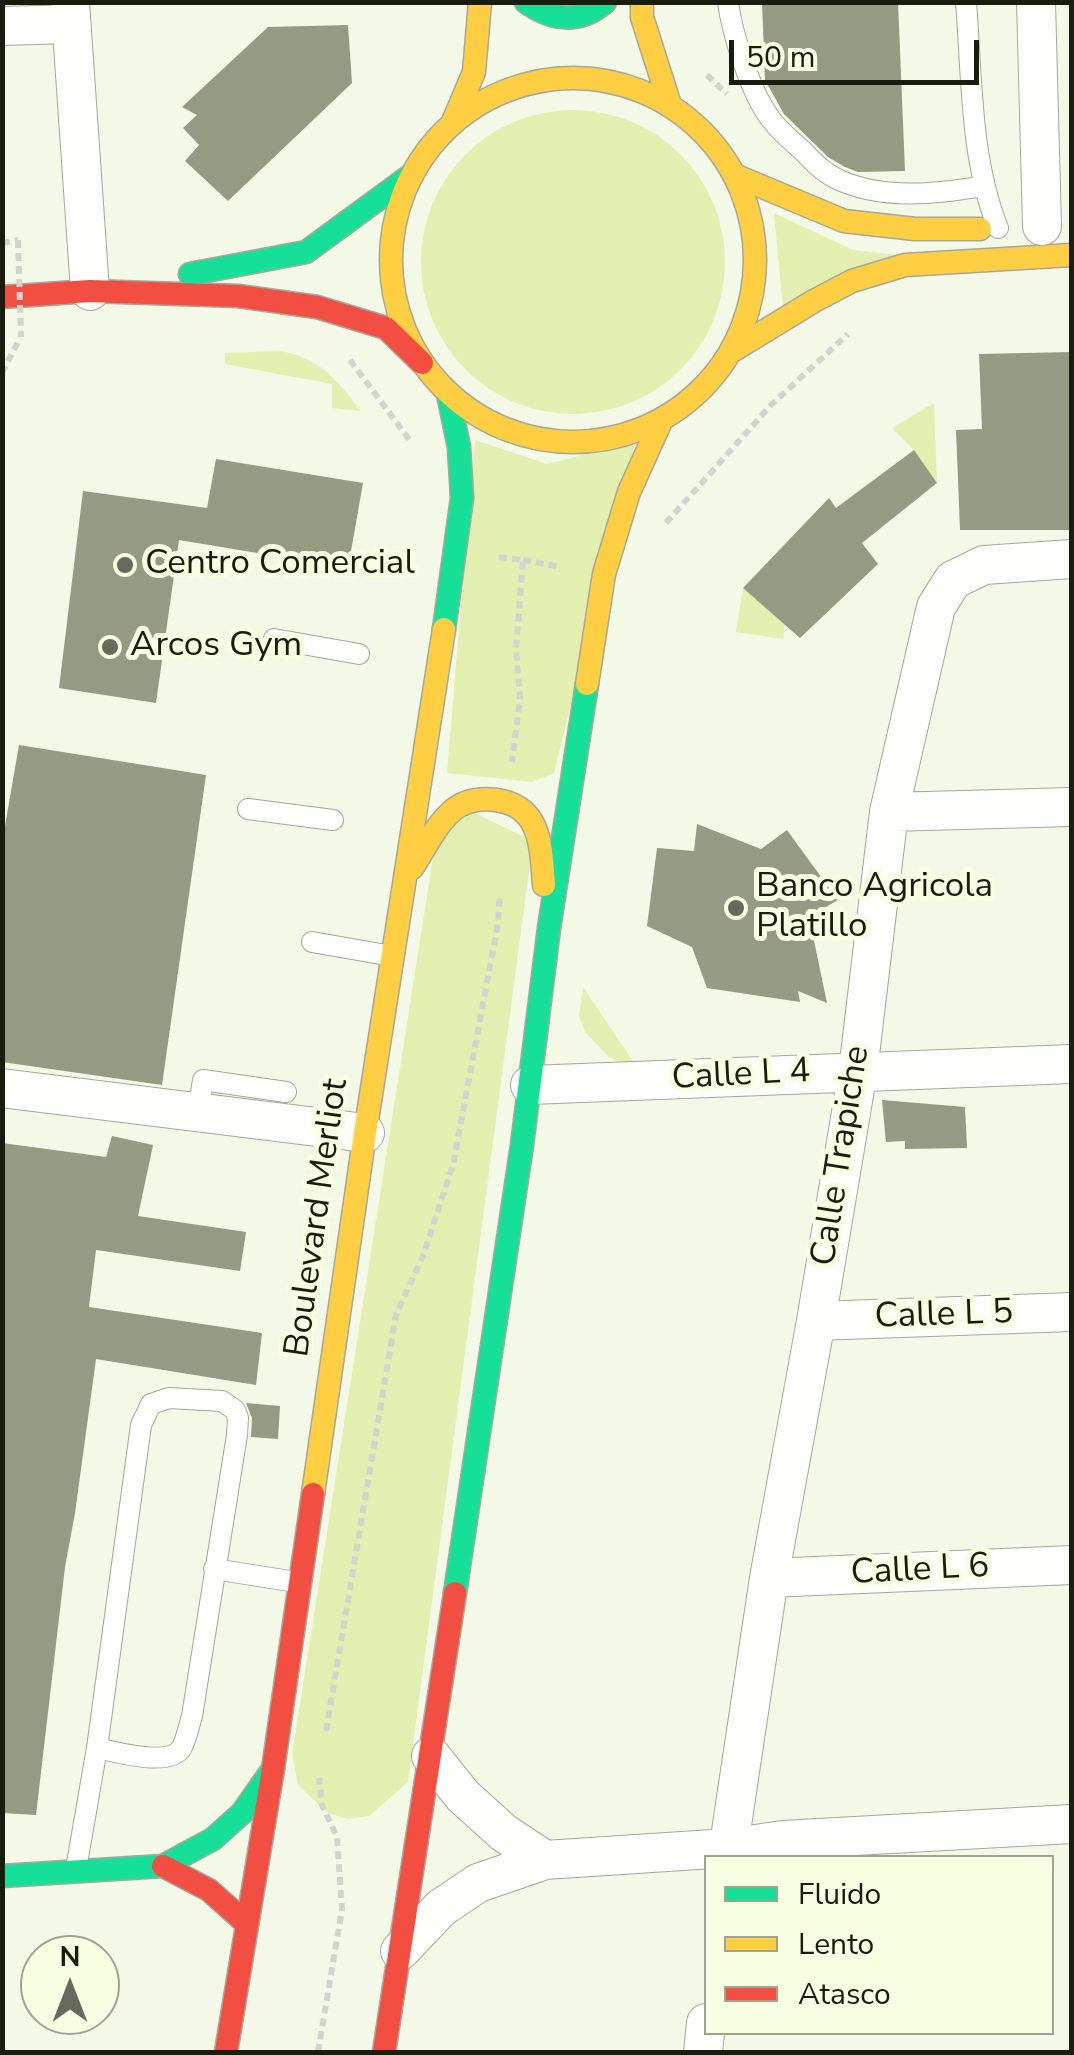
<!DOCTYPE html>
<style>
body{margin:0}
#map{position:relative;width:1074px;height:2055px;overflow:hidden;background:#f4f8e7;font-family:"Nunito Sans",sans-serif}
canvas{display:block}
.frame{position:absolute;inset:0;border:5px solid #191c0f;pointer-events:none}
.legend{position:absolute;left:704px;top:1855px;width:350px;height:180px;box-sizing:border-box;background:#f7fee1;border:2px solid #9ea48d;margin:0;padding:12px 18px;list-style:none;font-size:30px;color:#191c0f}
.legend li{display:flex;align-items:center;gap:20px;height:50px}
.legend b{width:50px;border:2px solid #9ea48d}
.north{position:absolute;left:20px;top:1935px;width:100px;height:100px;box-sizing:border-box;background:#f7fee1;border:2px solid #9ea48d;border-radius:50%;rotate:0deg;font-size:28px;font-weight:700;line-height:40px;text-align:center;color:#191c0f}
.north::after{content:'';display:block;margin:auto;width:35px;height:45px;background:#66695b;clip-path:polygon(50% 0,100% 100%,50% 72%,0 100%)}
.scale{position:absolute;left:729px;top:40px;width:250px;height:45px;box-sizing:border-box;border:5px solid #191c0f;border-top:0;padding-left:12px;font-size:30px;line-height:35px;white-space:nowrap;color:#191c0f;-webkit-text-stroke:8px #f7fee1;paint-order:stroke}
</style>
<div id="map">
<canvas width="1074" height="2055"></canvas>
<div class="frame"></div>
<ul class="legend">
<li><b style="height:12px;background:#16e098"></b>Fluido</li>
<li><b style="height:12px;background:#ffcf43"></b>Lento</li>
<li><b style="height:12px;background:#f24e42"></b>Atasco</li>
</ul>
<div class="north">N</div>
<div class="scale">50 m</div>
</div>
<script>
const c = document.querySelector('canvas').getContext('2d');
c.lineJoin = 'round';
function fillPath(path, color) {
  c.fillStyle = color;
  c.fill(path, 'evenodd');
}
function stroke(path, color, width, dash) {
  c.strokeStyle = color;
  c.lineWidth = width;
  c.lineCap = dash ? 'butt' : 'round';
  c.setLineDash(dash || []);
  c.stroke(path);
}
function write(font, color, halo, rows, align = 'center') {
  c.font = font + ' "Nunito Sans",sans-serif';
  c.lineWidth = 10;
  c.setLineDash([]);
  c.textBaseline = 'middle';
  c.strokeStyle = halo;
  c.fillStyle = color;
  for (const [text, x, y, turn = 0] of rows) {
    c.save();
    c.translate(x, y);
    c.rotate((+turn || 0) * Math.PI / 180);
    c.textAlign = isNaN(turn) ? turn : align;
    if (halo) c.strokeText(text, 0, 0);
    c.fillText(text, 0, 0);
    c.restore();
  }
}
const green = new Path2D(`
 M421 262a152 152 0 1 1 304 0a152 152 0 1 1-304 0Z
 M774,213l79,37 53,6 -123,53z
 M280,351c40,7 57,29 81,60l-29,-3v-24l-107,-20v-11z
 M934,403l3,80 -23,-33 -22,-22z
 M475,440l72,24 88,-22 -81,331 -22,9 -85,-9z
 M743,588l42,36 -2,15 -47,-7z
 M462,807l71,34 -125,941 -39,34 -21,3 -20,-6 -30,-28 -6,-30 143,-910z
 M583,987l52,77 -15,-1 -11,-6 -24,-25 -6,-16z`);
const building = new Path2D(`
 M762,2h136l7,169 -47,1 -13,-5 -17,-10 -44,-43 -19,-34z
 M348,25l4,58 -124,118 -43,-40 14,-16 -16,-17 14,-13 -15,-8 86,-80z
 M1072,352v178h-112l-4,-100 26,-1 -3,-75z
 M914,450l23,33 -75,60 16,21 -78,74 -57,-50 86,-90 7,10z
 M216,459l147,24 -15,85 -169,-28 -23,163 -97,-15 24,-197 124,17z
 M19,745l187,30 -44,310 -160,-23v-219z
 M697,824l64,25 26,-19 13,18 38,52 -29,17 18,86 -29,-12 2,11 -93,-14 -15,-41 -45,-21 10,-78 37,3z
 M882,1100l83,7 2,41 -62,1v-8l-19,1z
 M112,1136l41,9 -15,71 108,16 -6,39 -144,-21 -7,57 173,26 -6,52 -160,-26 -21,154 -10,54 -29,248 -34,-2v-670l104,14z
 M246,1403l34,3 -2,33 -27,-2 1,-19z`);
const path = new Path2D(`
 M707,75l20,19
 M2,243l16,-3
 M350,360l61,82
 M2,373l18,-35
 M666,523l105,-118 77,-71
 M499,557l24,3 -7,88 4,51 -8,63
 M523,560l38,7
 M326,1731l70,-416 27,-59 30,-91 45,-242 2,-29
 M318,2052l24,-143 -5,-72 -15,-32 -3,-27`);
const lane = new Path2D(`
 M728,2c4,32 23,91 42,116 8,12 22,23 33,33 11,12 21,22 36,29 45,20 98,14 145,6
 M966,2c6,75 4,156 32,226
 M274,639l85,15
 M248,809l85,11
 M312,942l80,14
 M198,1113l5,-33 83,12
 M214,1569l82,13
 M76,1869l21,-121 44,-323 10,-21 18,-6 53,3 13,9 3,8 -1,17 -45,281c-3,9 -5,22 -10,31 -11,21 -65,5 -85,1`);
const street = new Path2D(`
 M70,2l20,289
 M1036,2l6,224
 M2,26l68,-2
 M889,812l183,-5
 M530,1085l542,-21
 M2,1088l363,45
 M816,1321l256,-9
 M769,1578l303,-13
 M431,1756l32,40 41,37 41,27
 M727,1858l42,-280 47,-257 42,-250 31,-259 47,-205 17,-27 31,-15 88,-6
 M400,1951l41,-43 37,-25 67,-23 183,-12 55,-8 289,-16
 M703,2052l3,-29`);
const fast = new Path2D(`
 M526,2c26,19 54,22 79,0
 M190,274l116,-22 105,-77
 M444,629l18,-131 -3,-51 -11,-53
 M455,1593l67,-448 27,-217 38,-244
 M2,1876l161,-10 50,-27 29,-26 31,-44`);
const slow = new Path2D(`
 M642,2v15l28,88
 M391 260a182 182 0 1 1 364 0a182 182 0 1 1-364 0Z
 M452,124l22,-52 6,-70
 M734,175l110,46 71,8h65
 M732,351l82,-50 38,-20 53,-16 167,-10
 M587,684l17,-110 25,-82 33,-73
 M412,868c13,-19 23,-42 40,-57 13,-11 28,-13 44,-11 46,6 45,48 48,85
 M313,1494l52,-361 79,-504`);
const jam = new Path2D(`
 M2,297l88,-6 148,5 79,11 69,21 36,35
 M163,1866l46,24 38,34
 M226,2052l47,-283 40,-275
 M384,2052l71,-459`);
const pathBridge = new Path2D(`
 M18,240l3,97`);
const markers = [
 [125,565,10,"#66695b"],
 [110,647,10,"#66695b"],
 [736,908,10,"#66695b"]
];
const poiNames = [
 ["Centro Comercial",145,565],
 ["Arcos Gym",130,647],
 ["Banco Agricola",756,888],
 ["Platillo",756,928]
];
const streetNames = [
 ["Calle L 4",741,1076,-3],
 ["Calle Trapiche",842,1156,-81],
 ["Boulevard Merliot",318,1218,-82],
 ["Calle L 5",944,1316,-2],
 ["Calle L 6",920,1571,-3]
];
fillPath(green, '#e2efb0');
fillPath(building, '#959a82');
stroke(lane, '#a5a89a', 22);
stroke(street, '#a5a89a', 40);
stroke(fast, '#a5a89a', 25);
stroke(slow, '#a5a89a', 25);
stroke(jam, '#a5a89a', 25);
stroke(path, '#d2d3ce', 6, [8, 5]);
stroke(lane, '#fdfefb', 20);
stroke(street, '#fdfefb', 38);
stroke(fast, '#16e098', 22);
stroke(slow, '#ffcf43', 22);
stroke(jam, '#f24e42', 22);
stroke(pathBridge, '#d2d3ce', 6, [8, 5]);
for (const [x, y, r, color] of markers) {
  const dot = new Path2D();
  dot.arc(x, y, r, 0, 2 * Math.PI);
  c.fillStyle = color;
  c.fill(dot);
  stroke(dot, '#f7fee1', 4);
}
write('35px', '#191c0f', '#f7fee1', poiNames, 'left');
write('35px', '#191c0f', '#f7fee1', streetNames);
</script>
